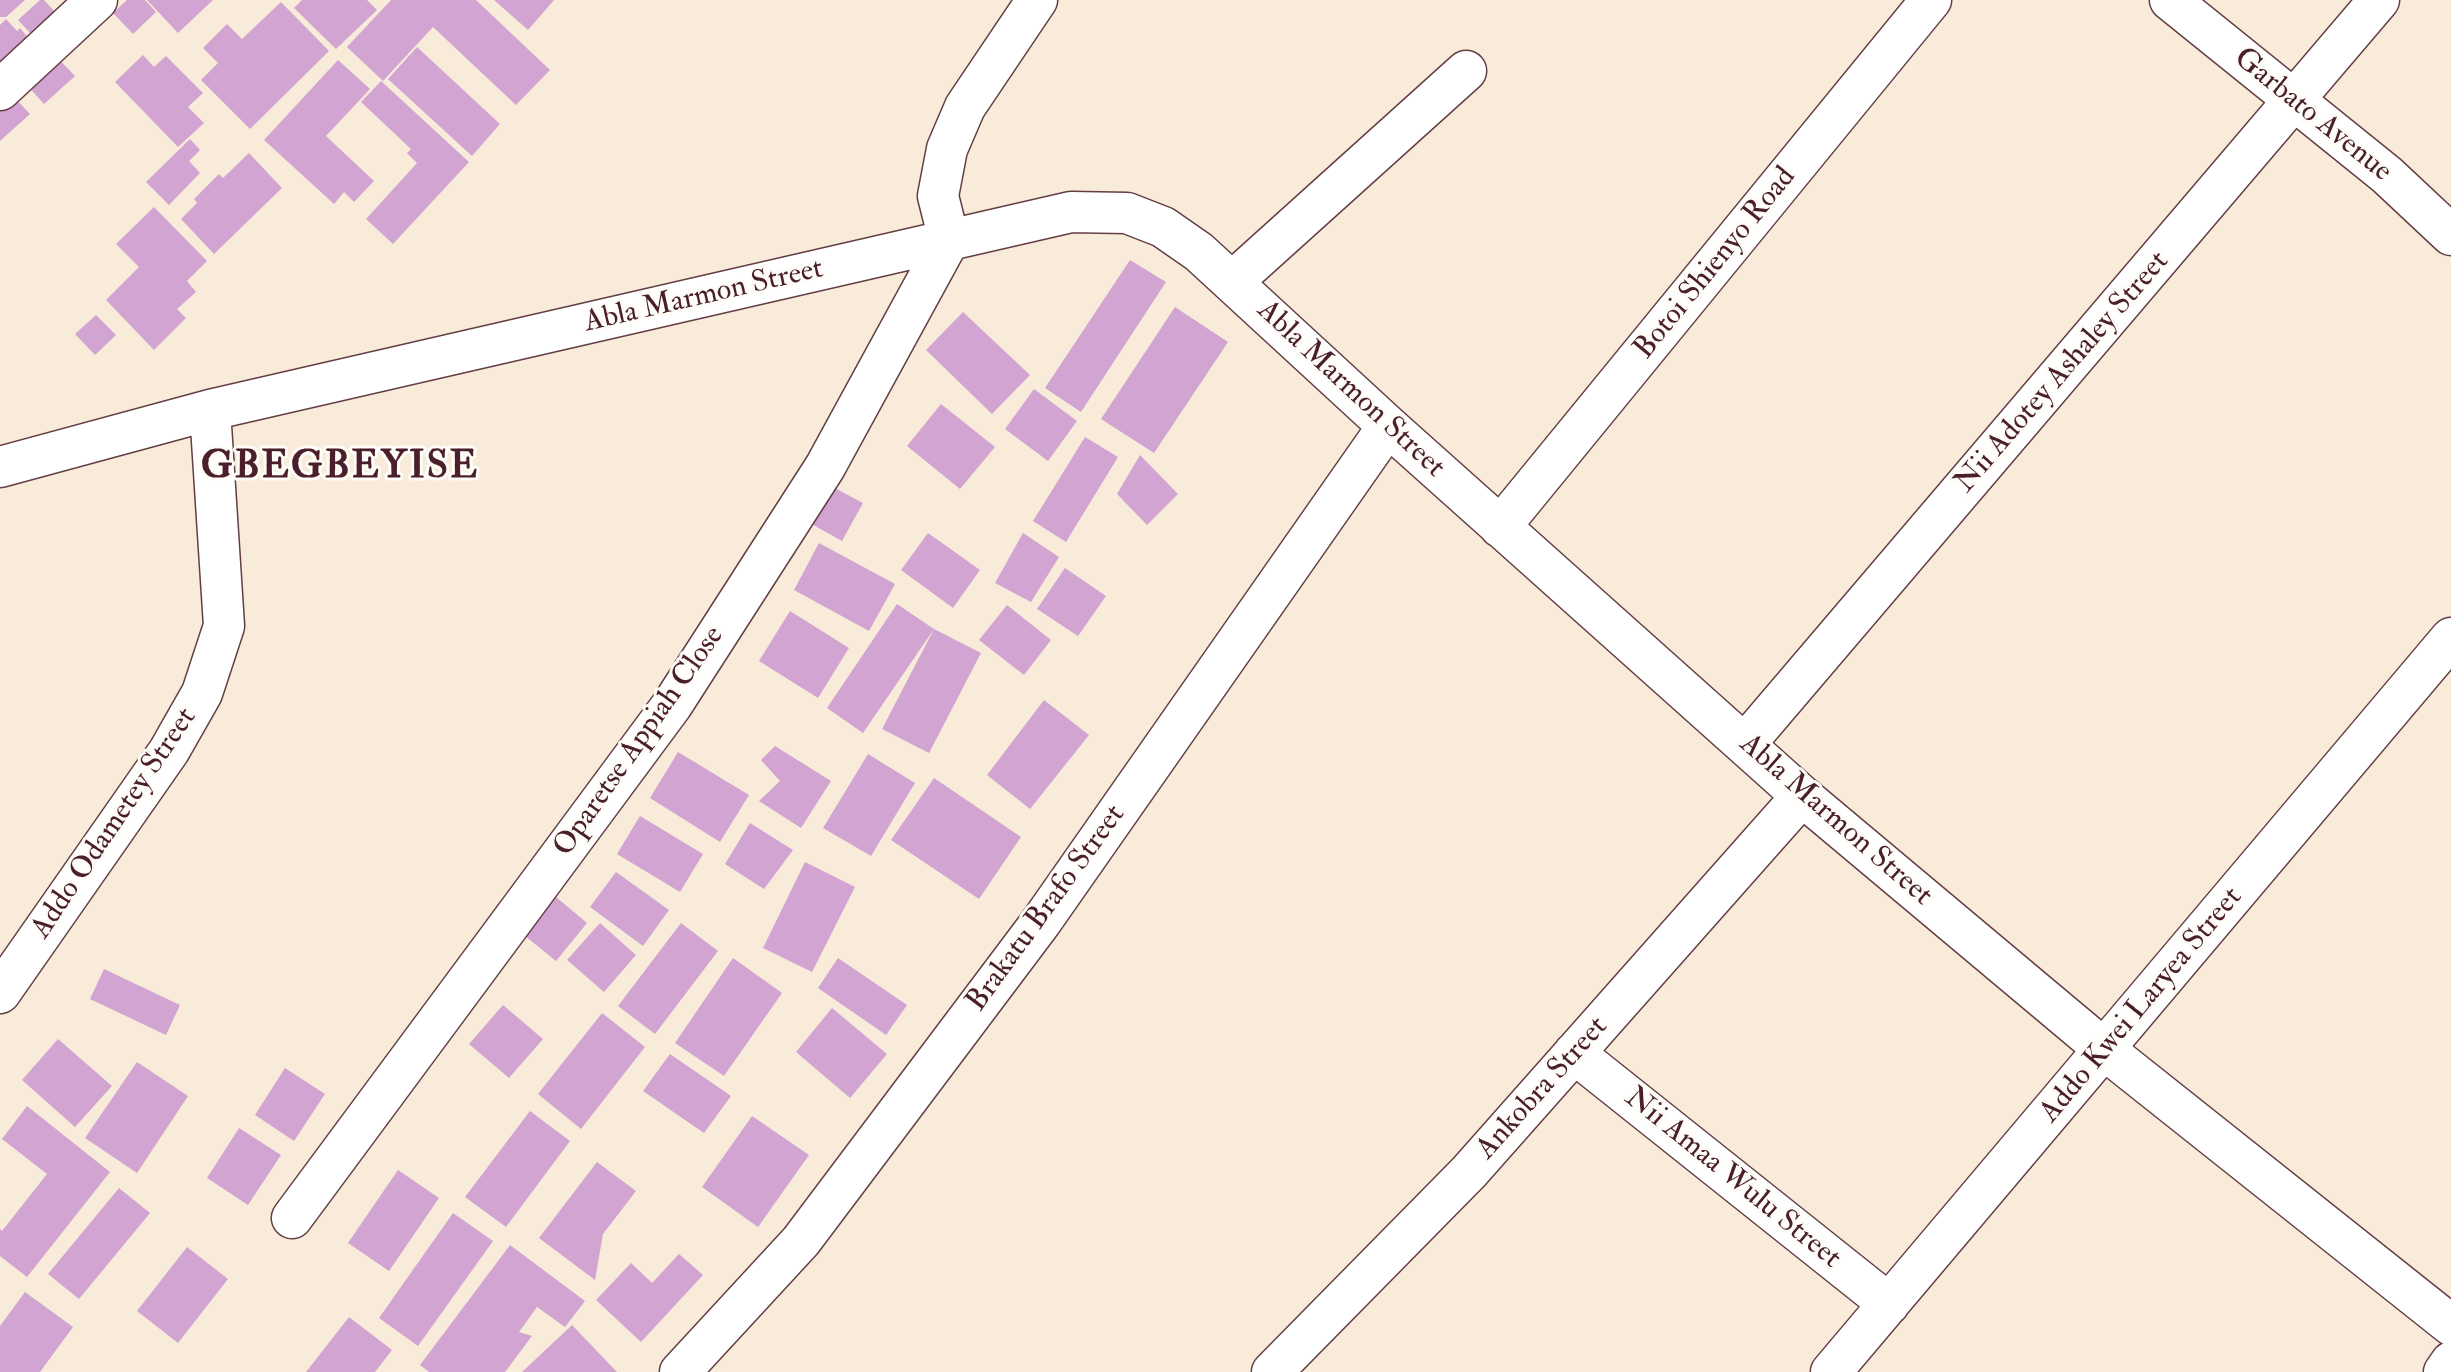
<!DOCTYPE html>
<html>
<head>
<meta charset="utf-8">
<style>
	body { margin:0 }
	canvas { display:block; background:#f8ebd9 }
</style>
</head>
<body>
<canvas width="2451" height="1372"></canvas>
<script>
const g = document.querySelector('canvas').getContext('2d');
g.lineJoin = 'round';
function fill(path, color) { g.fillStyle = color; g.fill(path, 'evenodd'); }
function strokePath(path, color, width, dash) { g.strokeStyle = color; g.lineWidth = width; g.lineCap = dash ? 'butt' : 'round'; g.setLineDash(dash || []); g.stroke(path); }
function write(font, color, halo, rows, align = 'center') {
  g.font = font + ' "IM FELL Double Pica",serif'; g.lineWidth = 6; g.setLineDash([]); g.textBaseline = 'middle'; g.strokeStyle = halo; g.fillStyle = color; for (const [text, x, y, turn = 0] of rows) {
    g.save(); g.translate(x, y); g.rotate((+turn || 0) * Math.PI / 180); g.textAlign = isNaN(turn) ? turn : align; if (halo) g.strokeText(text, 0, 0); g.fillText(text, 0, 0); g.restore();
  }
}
fill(new Path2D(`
	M0 0H25L6 17H0Z
	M40 0H44L57 14 33 36 18 20Z
	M127 0H145L156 12 133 34 113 13Z
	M147 0H213L178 33Z
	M302 0H367L377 10 336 49 294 8Z
	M391 0H476L550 70 516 105 433 27 383 81 347 47Z
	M494 0H554L528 30Z
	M281 2 329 51 250 129 201 80 218 63 203 48 227 24 242 39Z
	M6 19 17 31 20 28 31 41 0 68V25Z
	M417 47 500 124 472 156 388 79Z
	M55 55 75 76 44 104 25 83Z
	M143 55 154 67 166 56 203 93 188 107 204 123 178 147 115 82Z
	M338 60 370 89 326 136 374 181 354 202 344 192 334 204 264 140Z
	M381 81 469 162 393 244 366 219 417 163 407 153 411 149 361 102Z
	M11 94 30 114 0 141V104Z
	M190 139 200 150 189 161 200 173 169 205 146 182Z
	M249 153 282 188 214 254 181 219 197 203 194 199 219 174 223 178Z
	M154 207 207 261 187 281 196 292 177 309 186 318 154 350 106 300 139 267 116 244Z
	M1130 260 1166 282 1081 412 1045 388Z
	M1175 307 1228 342 1154 453 1101 419Z
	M963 312 1030 375 992 414 926 350Z
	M96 315 116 335 95 355 75 334Z
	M1034 389 1077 421 1048 461 1005 429Z
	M941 404 995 447 960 489 907 446Z
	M1085 437 1118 457 1066 542 1033 521Z
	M1140 455 1178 494 1147 525 1117 494Z
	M829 485 863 503 842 541 808 522Z
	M928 533 980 570 953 608 901 570Z
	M1023 533 1059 557 1031 602 995 583Z
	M819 543 895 584 869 631 794 590Z
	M1065 568 1106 596 1078 636 1037 609Z
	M897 604 934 629 863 733 827 708Z
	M1007 605 1051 640 1024 675 979 640Z
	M790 611 849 648 818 698 759 661Z
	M934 629 981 653 929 753 882 729Z
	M1044 700 1089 735 1030 809 987 775Z
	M775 746 831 781 801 828 759 801 780 781 761 760Z
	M678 752 749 795 720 842 650 798Z
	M868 754 915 783 871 856 823 828Z
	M934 778 1021 837 979 899 891 840Z
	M640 816 703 854 680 892 617 854Z
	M750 823 793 850 764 889 725 864Z
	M805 862 855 887 812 972 763 948Z
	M616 872 669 910 643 946 590 907Z
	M556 897 587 923 556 961 525 936Z
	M600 923 636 955 604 992 567 960Z
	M681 923 718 951 655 1034 618 1006Z
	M733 958 782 993 724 1076 675 1043Z
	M838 958 907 1005 886 1035 818 988Z
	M104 969 180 1005 166 1035 90 999Z
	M503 1005 543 1039 509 1078 469 1044Z
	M832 1008 887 1054 850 1098 796 1052Z
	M602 1013 645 1047 581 1129 538 1094Z
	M58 1039 112 1086 75 1127 22 1080Z
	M670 1054 731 1096 704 1133 643 1091Z
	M137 1062 188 1096 137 1173 85 1138Z
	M285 1068 325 1094 294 1141 255 1115Z
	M27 1106 110 1172 27 1277 0 1256V1229L2 1231 47 1174 2 1139Z
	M530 1111 570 1141 506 1227 465 1197Z
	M752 1116 809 1155 758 1227 702 1187Z
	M239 1128 281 1155 248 1205 207 1178Z
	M597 1162 636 1191 603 1234 595 1280 539 1238Z
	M398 1170 439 1198 389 1271 348 1243Z
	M119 1188 150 1213 79 1299 48 1274Z
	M453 1213 493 1241 418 1346 379 1318Z
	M510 1245 585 1301 565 1327 537 1307 519 1332 532 1336 505 1372H429L420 1365Z
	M187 1247 228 1279 178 1343 137 1311Z
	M679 1254 703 1275 641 1342 596 1300 631 1263 652 1283Z
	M25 1292 73 1327 40 1372H0V1326Z
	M349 1317 392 1350 375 1372H306Z
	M572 1325 617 1372H522Z`), '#d1a4d1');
const minor = new Path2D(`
	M2170 0 2387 175 2451 235
	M0 90 97 0
	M1232 282 1466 71
	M0 467 210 410 1071 212 1127 213 1163 227 1199 252 1388 426 1802 796 2105 1050 2451 1325
	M1500 527 1931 0
	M1745 744 2379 0
	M0 993 169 751 202 693 224 626 210 410
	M1574 1053 1889 1304
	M292 1218 672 705 825 467 949 240 938 196 947 149 965 107 1037 0
	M680 1372 801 1241 1041 922 1388 426
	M1272 1372 1469 1172 1802 796
	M1831 1372 2451 638
	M2444 1372 2451 1362`);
strokePath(minor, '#643e45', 43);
strokePath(minor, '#fff', 40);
write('30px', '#4a1f2b', '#fdfcf7', [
	["Garbato Avenue",2312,116,39],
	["Botoi Shienyo Road",1716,264,-51],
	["Abla Marmon Street",704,297,-13],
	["Nii Adotey Ashaley Street",2063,373,-49],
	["Abla Marmon Street",1350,390,43],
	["Oparetse Appiah Close",640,742,-55],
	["Abla Marmon Street",1835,821,41],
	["Addo Odametey Street",115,824,-56],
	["Brakatu Brafo Street",1047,909,-54],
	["Addo Kwei Laryea Street",2142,1006,-50],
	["Ankobra Street",1543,1089,-48],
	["Nii Amaa Wulu Street",1732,1179,39]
]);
g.letterSpacing = '2px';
write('bold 38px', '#4a1f2b', '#fdfcf7', [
	["GBEGBEYISE",340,469]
]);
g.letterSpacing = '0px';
</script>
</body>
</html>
